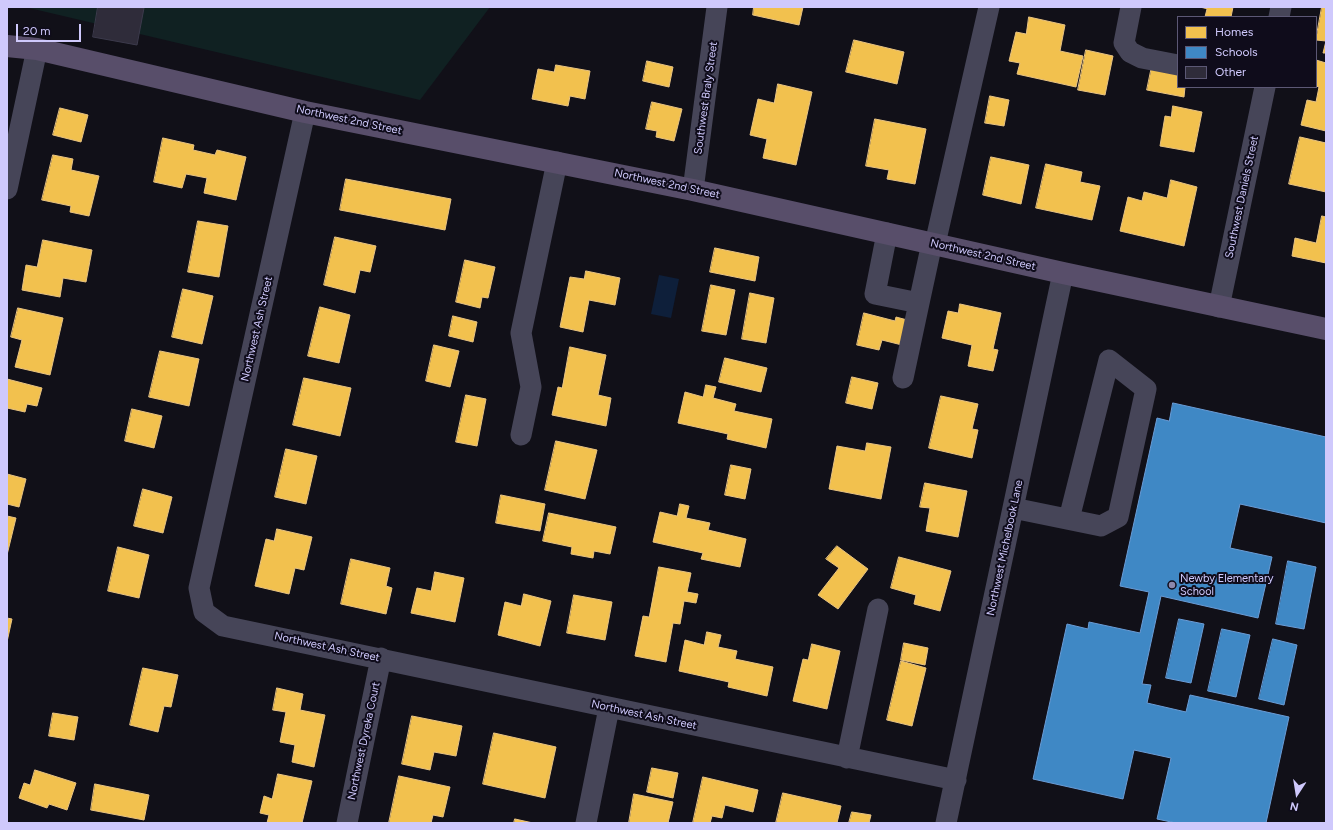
<!DOCTYPE html>
<html>
<head>
<meta charset="utf-8">
<style>
	body { margin:0 }
	#map { position:relative; width:1333px; height:830px; overflow:hidden; background:#111018; font-family:Figtree,sans-serif }
	canvas { display:block }
	.frame { position:absolute; inset:0; border:8px solid #cfc9fc; pointer-events:none }
	.legend { position:absolute; left:1177px; top:16px; width:140px; height:72px; box-sizing:border-box; background:#0f0c1b; border:1px solid #5c5875; margin:0; padding:5px 7px; list-style:none; font-size:12px; color:#cfc9fc }
	.legend li { display:flex; align-items:center; gap:8px; height:20px }
	.legend b { width:20px; border:1px solid #5c5875 }
	.north { position:absolute; left:1277px; top:774px; width:40px; height:40px; -webkit-text-stroke:3px #0f0c1b; paint-order:stroke; rotate:192deg; font-size:11px; font-weight:700; line-height:16px; text-align:center; color:#cfc9fc }
	.north::after { content:''; display:block; margin:auto; width:14px; height:18px; background:#cfc9fc; clip-path:polygon(50% 0,100% 100%,50% 72%,0 100%) }
	.scale { position:absolute; left:16px; top:24px; width:65px; height:18px; box-sizing:border-box; border:2px solid #cfc9fc; border-top:0; padding-left:5px; font-size:12px; line-height:14px; white-space:nowrap; color:#cfc9fc; -webkit-text-stroke:3px #0f0c1b; paint-order:stroke }
</style>
</head>
<body>
<div id="map">
<canvas width="1333" height="830"></canvas>
<div class="frame"></div>
<ul class="legend">
<li><b style="height:11px;background:#f2c14e"></b>Homes</li>
<li><b style="height:11px;background:#3f88c5"></b>Schools</li>
<li><b style="height:11px;background:#2f2c3a"></b>Other</li>
</ul>
<div class="north">N</div>
<div class="scale">20 m</div>
</div>
<script>
const g = document.querySelector('canvas').getContext('2d');
g.lineJoin = 'round';
function fill(path, color) { g.fillStyle = color; g.fill(path, 'evenodd'); }
function strokePath(path, color, width, dash) { g.strokeStyle = color; g.lineWidth = width; g.lineCap = dash ? 'butt' : 'round'; g.setLineDash(dash || []); g.stroke(path); }
function write(font, color, halo, rows, align = 'center') {
  g.font = font + ' Figtree,sans-serif'; g.lineWidth = 4; g.setLineDash([]); g.textBaseline = 'middle'; g.strokeStyle = halo; g.fillStyle = color; for (const [text, x, y, turn = 0] of rows) {
    g.save(); g.translate(x, y); g.rotate((+turn || 0) * Math.PI / 180); g.textAlign = isNaN(turn) ? turn : align; if (halo) g.strokeText(text, 0, 0); g.fillText(text, 0, 0); g.restore();
  }
}
fill(new Path2D(`
	M25 7H490L420 100Z`), '#102122');
fill(new Path2D(`
	M659 275 679 279 671 318 651 314Z`), '#0e1f3a');
const homes = new Path2D(`
	M754 7H803L799 25 753 15Z
	M1200 7H1233L1231 17H1205L1207 9Z
	M1322 7H1326V53H1323L1326 41 1316 40Z
	M1029 17 1065 25 1060 51 1083 56 1076 87 1017 74 1020 63 1009 61 1016 32 1026 34Z
	M854 40 904 52 897 84 846 72Z
	M1086 50 1113 56 1105 95 1078 90Z
	M1316 60 1326 63V131L1301 125 1307 100 1316 102 1319 87 1316 86Z
	M647 61 673 67 669 87 643 81Z
	M556 65 590 71 585 99 570 96 568 106 532 99 538 69 554 72Z
	M1152 66 1178 71V87H1185L1184 97 1147 90Z
	M778 84 812 92 796 165 763 158 767 139 750 135 758 99 774 103Z
	M990 96 1009 100 1004 126 985 123Z
	M652 102 682 109 674 141 656 137 657 131 646 129Z
	M1173 106 1202 112 1194 152 1160 146 1165 116 1171 117Z
	M60 108 88 115 81 142 53 135Z
	M875 119 926 129 915 184 887 179 889 170 866 166Z
	M1300 137 1326 143V192L1289 184Z
	M163 138 194 145 193 150 215 155 217 150 246 157 236 200 204 193 207 178 186 174 182 188 154 182Z
	M53 155 73 159 71 170 99 176 89 216 70 212 71 206 42 200Z
	M991 157 1029 165 1021 204 983 195Z
	M1046 164 1082 172 1080 182 1100 186 1092 220 1036 208Z
	M346 179 451 199 445 230 340 210Z
	M1171 180 1197 187 1184 246 1120 231 1128 197 1142 201 1144 192 1167 198Z
	M1322 216 1326 217V263L1292 256 1295 238 1316 243Z
	M198 221 228 226 219 277 188 272Z
	M335 237 376 246 370 272 360 270 355 293 324 285Z
	M43 240 92 250 86 282 63 278 60 297 22 290 26 265 37 267Z
	M715 248 759 257 755 281 710 272Z
	M465 260 495 267 488 298 482 297 480 308 456 302Z
	M586 271 620 278 615 305 589 300 583 332 560 327 570 277 584 279Z
	M711 285 735 290 726 335 702 331Z
	M183 289 213 296 202 344 172 337Z
	M750 293 774 298 766 343 742 339Z
	M960 304 1001 313 993 349 998 350 993 371 968 366 972 345 942 338 948 311 958 313Z
	M320 307 350 315 339 363 308 356Z
	M18 308 63 318 50 375 15 367 22 340 11 337Z
	M864 313 895 321 896 317 911 321 906 346 882 340 879 350 857 345Z
	M453 316 477 322 473 342 449 336Z
	M434 345 459 351 450 387 426 381Z
	M570 347 606 355 598 395 611 398 606 426 552 415 558 387 562 388Z
	M160 351 199 359 189 406 149 397Z
	M725 358 767 368 761 392 719 382Z
	M852 377 878 383 872 409 846 403Z
	M304 378 351 388 340 436 293 425Z
	M7 379 42 388 37 406 27 404 25 412 7 408Z
	M706 385 716 387 713 398 736 404 734 411 772 419 766 448 727 439 728 434 678 423 685 392 703 397Z
	M466 395 486 399 477 446 456 442Z
	M941 396 978 404 972 429 978 430 972 458 929 448Z
	M132 409 162 416 154 448 125 441Z
	M556 441 597 450 585 499 545 490Z
	M867 443 891 447 881 499 829 489 837 446 865 451Z
	M286 449 317 456 306 504 275 497Z
	M731 465 751 469 745 499 725 495Z
	M7 474 26 479 19 507 7 504Z
	M925 483 967 491 958 537 926 531 930 508 920 507Z
	M143 489 172 497 163 533 134 526Z
	M501 495 545 504 540 531 496 523Z
	M680 504 689 506 686 518 710 523 708 530 746 539 740 567 701 559 703 553 653 542 660 512 677 516Z
	M549 513 616 527 610 554 594 551 593 558 571 554 572 547 543 541Z
	M7 516 16 518 7 555Z
	M277 529 312 537 304 570 295 568 289 594 255 586 266 539 274 541Z
	M837 546 868 569 838 609 818 595 839 568 826 559Z
	M118 547 149 555 139 598 108 591Z
	M899 557 951 571 940 611 914 604 916 595 891 588Z
	M351 559 390 568 386 586 392 588 386 614 341 604Z
	M659 567 691 573 687 592 698 594 696 603 684 601 680 624 673 623 666 662 635 656 643 616 649 617Z
	M435 572 464 578 455 622 411 613 417 588 431 591Z
	M524 594 551 601 540 646 498 635 505 602 521 606Z
	M574 595 612 602 605 640 567 633Z
	M7 618 12 619 7 642Z
	M707 632 721 635 718 647 737 651 735 659 773 667 767 696 728 687 729 682 679 671 685 640 704 645Z
	M904 643 928 648 925 665 901 660Z
	M812 644 840 651 827 709 793 701 803 659 808 660Z
	M901 661 926 668 912 726 887 720Z
	M143 668 178 675 171 707 164 706 158 732 130 725Z
	M277 688 303 694 300 710 325 715 314 767 292 762 295 745 280 742 286 712 273 710Z
	M53 713 78 717 74 740 49 736Z
	M412 716 462 726 456 756 434 752 430 770 402 764Z
	M494 733 556 747 545 798 483 784Z
	M652 768 678 773 673 798 647 792Z
	M35 770 76 783 67 810 49 804 47 808 19 798 24 783 30 785Z
	M278 774 312 781 302 823H267L269 815 260 813 264 796 272 799Z
	M399 776 450 787 443 817 433 815 431 823H389Z
	M703 777 758 790 753 812 725 805 722 818 712 816 710 823H693Z
	M95 784 149 795 144 820 91 810Z
	M783 793 841 806 837 823H776Z
	M634 794 673 802 668 823H629Z
	M852 812 871 815 869 823H849Z
	M515 819 533 823H514Z`);
fill(homes, '#f2c14e');
strokePath(homes, '#e8c382', 1);
const schools = new Path2D(`
	M1173 403 1326 437V523L1240 504 1230 548 1272 557 1258 618 1161 596 1142 684 1151 685 1147 703 1186 712 1190 695 1289 717 1266 823H1176L1157 819 1171 758 1134 750 1123 799 1033 779 1067 624 1088 629 1089 622 1140 633 1149 592 1120 586 1157 418 1169 421Z
	M1288 561 1316 567 1304 629 1276 624Z
	M1179 619 1204 624 1191 683 1166 678Z
	M1222 629 1250 635 1236 697 1208 691Z
	M1273 639 1297 645 1284 705 1259 699Z`);
fill(schools, '#3f88c5');
strokePath(schools, '#6a9cd6', 1);
const building = new Path2D(`
	M98 7 144 8 137 45 93 37Z`);
fill(building, '#2f2c3a');
strokePath(building, '#3c3a4c', 1);
strokePath(new Path2D(`
	M1131 7 1124 43 1130 52 1142 58 1178 65
	M1279 17 1281 7
	M305 112 199 588 204 612 223 626 956 780
	M7 189 37 49
	M693 190 717 7
	M887 233 875 294 919 303 932 243
	M935 244 989 7
	M1219 307 1265 87
	M903 378 919 303
	M521 435 531 387 521 333 557 162
	M1013 508 1101 526 1118 517 1146 389 1109 360 1069 519
	M847 758 878 609
	M347 823 381 658
	M586 823 609 708
	M946 823 1063 273`), '#464558', 21);
strokePath(new Path2D(`
	M7 46 37 49 305 112 693 190 1063 273 1326 329`), '#584e6a', 22);
for (const [x, y, r, color] of [
	[1172,585,4,"#8c88ac"]
]) { const dot = new Path2D(); dot.arc(x, y, r, 0, 2 * Math.PI); g.fillStyle = color; g.fill(dot); strokePath(dot, '#0f0c1b', 1.5); }
write('11px', '#cfc9fc', '#0f0c1b', [
	["Southwest Braly Street",706,98,-82],
	["Northwest 2nd Street",349,120,12],
	["Northwest 2nd Street",667,184,12],
	["Southwest Daniels Street",1242,197,-78],
	["Northwest 2nd Street",983,255,13],
	["Northwest Ash Street",257,329,-77],
	["Northwest Michelbook Lane",1005,548,-78],
	["Northwest Ash Street",327,647,12],
	["Northwest Ash Street",644,715,12],
	["Northwest Dyreka Court",364,741,-78]
]);
write('11px', '#cfc9fc', '#0f0c1b', [
	["Newby Elementary",1180,579],
	["School",1180,592]
], 'left');
</script>
</body>
</html>
